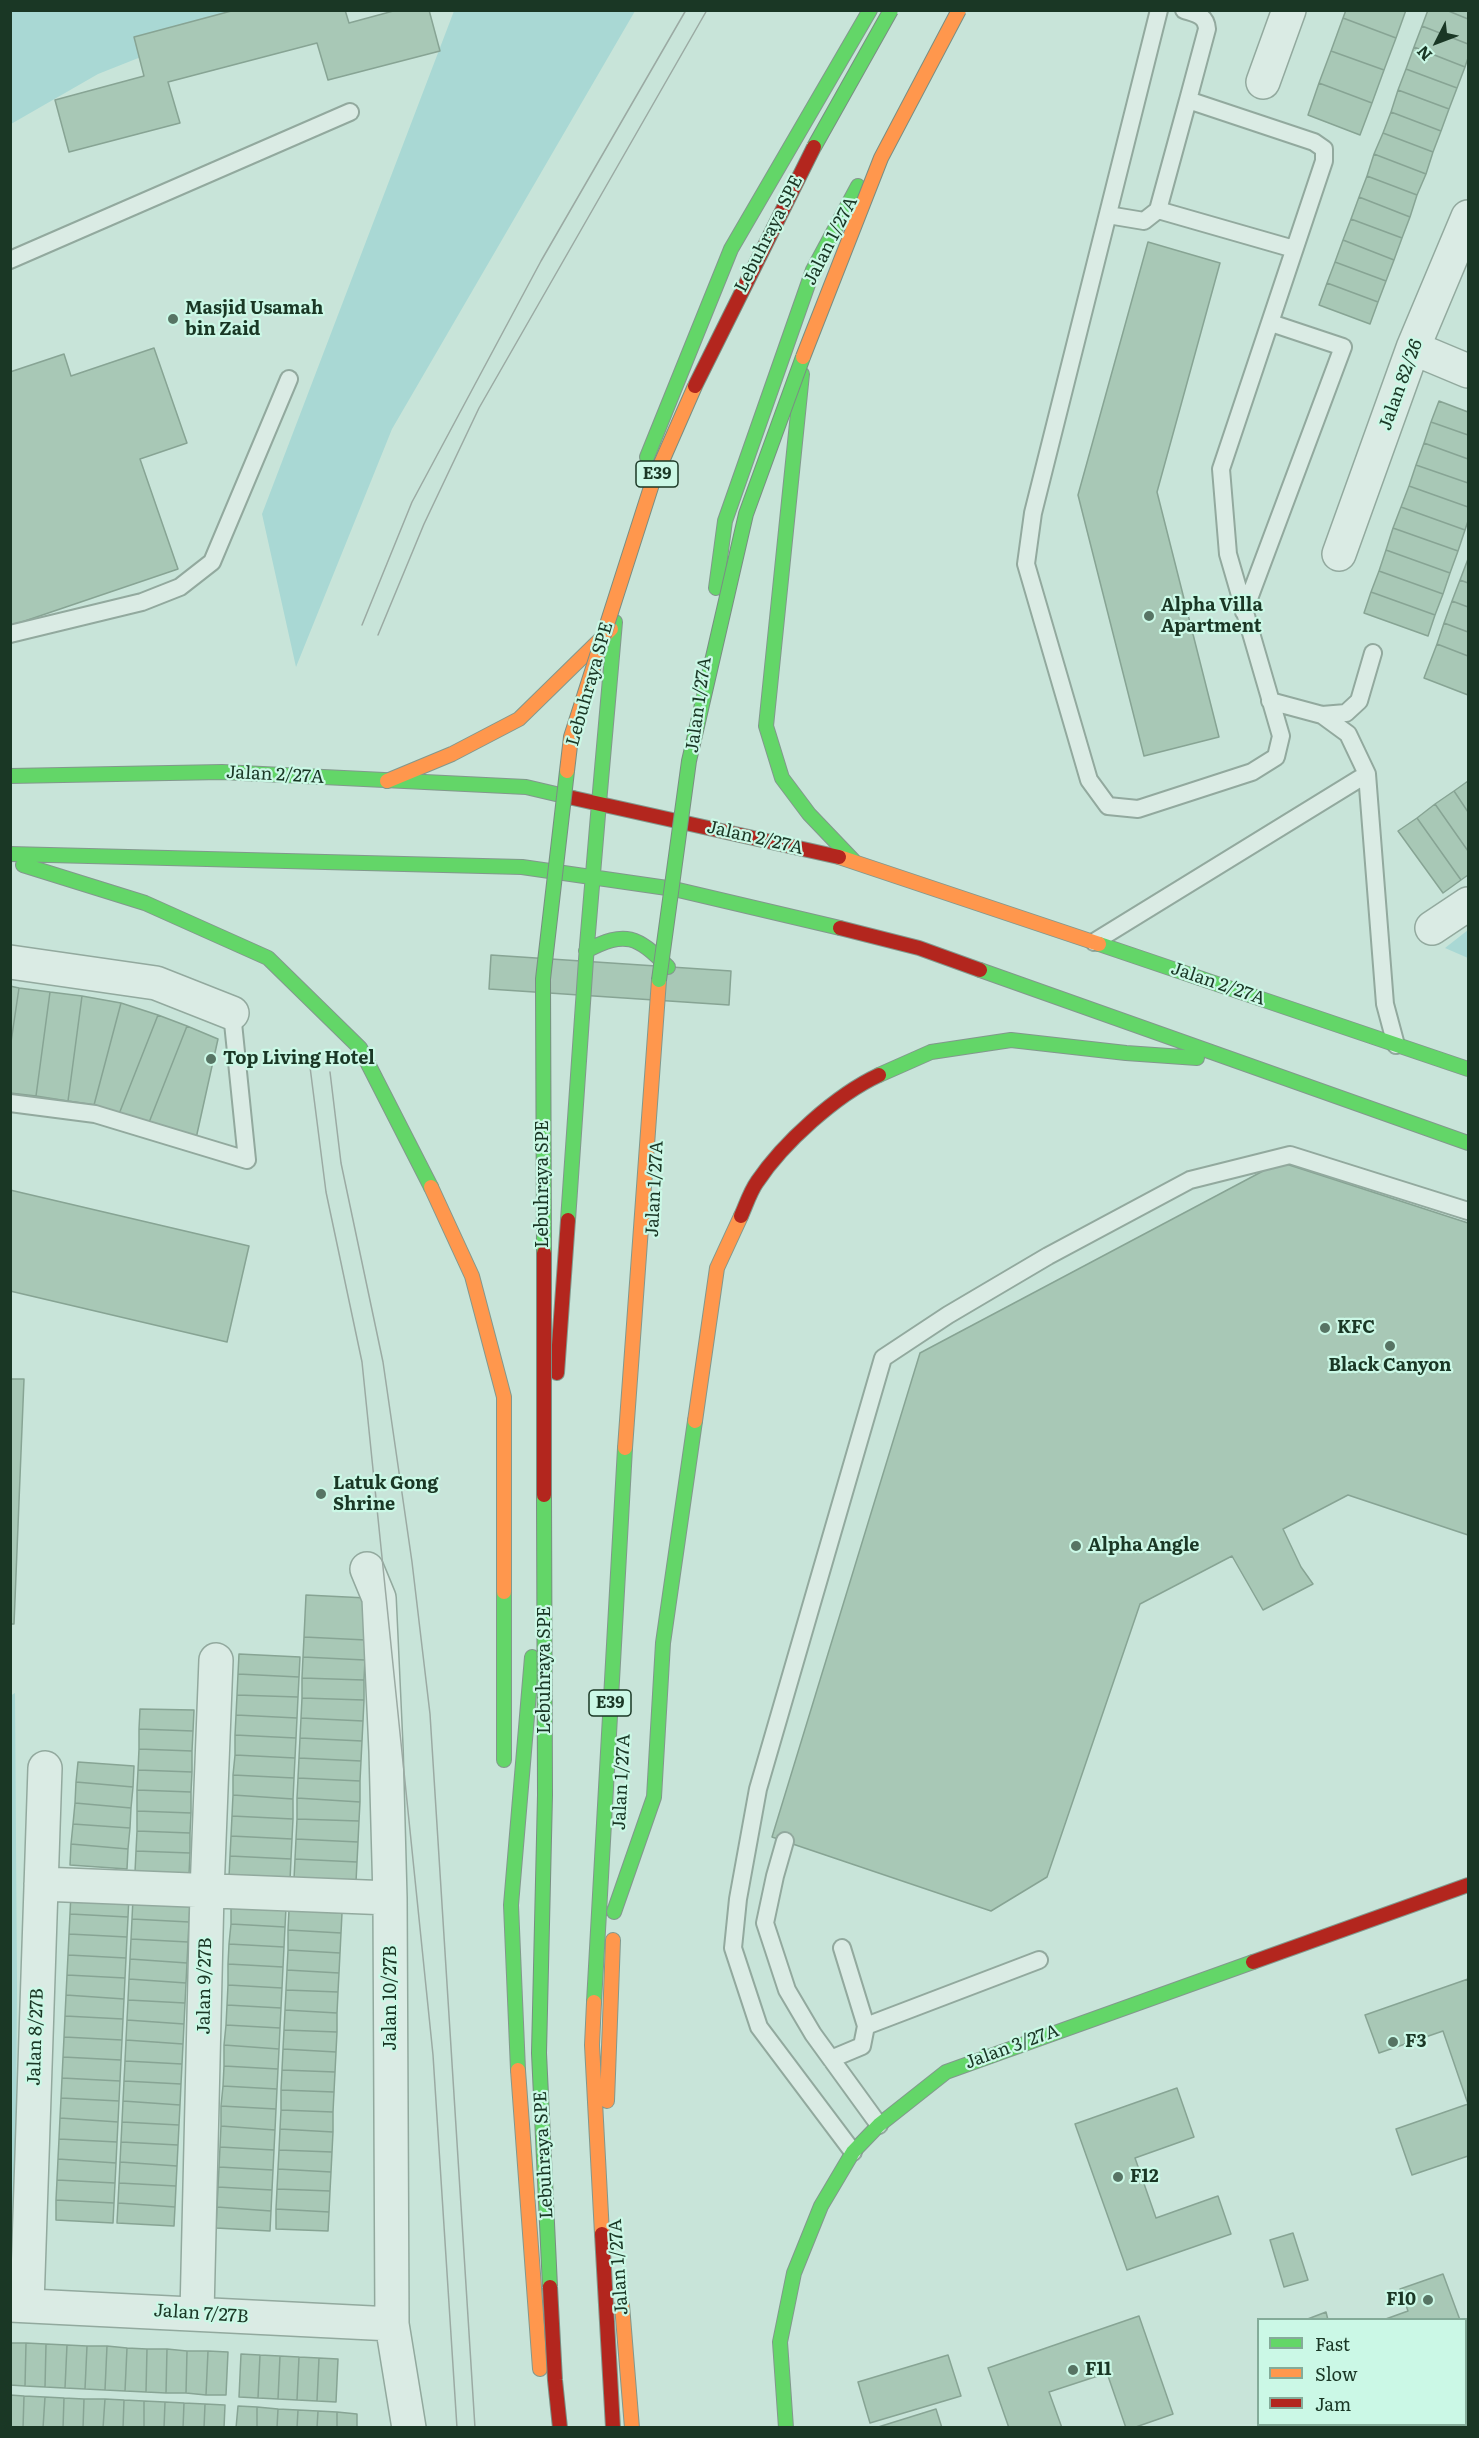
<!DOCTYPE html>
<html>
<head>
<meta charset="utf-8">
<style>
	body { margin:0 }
	#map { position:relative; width:1479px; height:2438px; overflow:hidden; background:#c8e4d9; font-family:Literata,serif }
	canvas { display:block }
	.frame { position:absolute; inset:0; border:12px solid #1a3725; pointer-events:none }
	.legend { position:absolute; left:1257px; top:2318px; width:210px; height:108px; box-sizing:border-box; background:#cbf8e6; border:2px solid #84ab99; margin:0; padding:8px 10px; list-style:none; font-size:18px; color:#1a3725 }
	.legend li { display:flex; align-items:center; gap:12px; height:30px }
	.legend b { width:30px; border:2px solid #84ab99 }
	.north { position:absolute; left:1407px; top:12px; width:60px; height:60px; -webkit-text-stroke:4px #cbf8e6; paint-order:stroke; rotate:228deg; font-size:16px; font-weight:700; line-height:24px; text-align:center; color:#1a3725 }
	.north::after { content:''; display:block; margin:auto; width:21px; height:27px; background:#1a3725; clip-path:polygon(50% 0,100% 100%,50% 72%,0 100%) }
</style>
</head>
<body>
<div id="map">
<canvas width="1479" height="2438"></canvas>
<div class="frame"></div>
<ul class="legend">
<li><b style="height:8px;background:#63d668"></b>Fast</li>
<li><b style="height:8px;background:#ff974d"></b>Slow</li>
<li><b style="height:8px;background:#b3261e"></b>Jam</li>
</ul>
<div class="north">N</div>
</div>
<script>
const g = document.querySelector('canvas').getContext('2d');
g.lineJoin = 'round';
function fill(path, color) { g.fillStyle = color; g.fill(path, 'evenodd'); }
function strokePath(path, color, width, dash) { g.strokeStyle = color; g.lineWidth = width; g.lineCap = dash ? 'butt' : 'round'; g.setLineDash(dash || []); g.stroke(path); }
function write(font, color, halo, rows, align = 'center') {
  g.font = font + ' Literata,serif'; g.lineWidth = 4.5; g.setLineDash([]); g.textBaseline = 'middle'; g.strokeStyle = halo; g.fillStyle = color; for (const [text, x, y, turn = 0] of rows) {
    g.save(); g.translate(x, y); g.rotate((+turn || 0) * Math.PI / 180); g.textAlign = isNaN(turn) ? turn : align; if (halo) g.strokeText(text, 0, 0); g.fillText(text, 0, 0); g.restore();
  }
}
fill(new Path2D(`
	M11 11H257L98 74 11 124Z
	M454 11H635L392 429 296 667 262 514Z
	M1468 930V958L1445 948Z
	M15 1693 17 1988 15 2282H10V1696Z`), '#a9d8d4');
const building = new Path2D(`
	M235 10H345L349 23 397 10H429L440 51 328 80 317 43 168 82 180 123 69 152 55 100 144 76 134 37Z
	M1346 10H1406L1396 38 1343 18Z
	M1428 10H1446L1468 19V44L1422 26Z
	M1446 10H1468V19Z
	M1343 18 1396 38 1384 70 1331 51Z
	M1422 26 1468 44V58L1465 67 1414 47Z
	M1414 47 1465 67 1457 88 1406 69Z
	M1331 51 1384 70 1372 103 1319 83Z
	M1406 69 1457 88 1449 109 1398 90Z
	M1319 83 1372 103 1360 135 1308 115Z
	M1398 90 1449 109 1441 131 1391 112Z
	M1391 112 1441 131 1433 152 1383 133Z
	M1383 133 1433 152 1426 174 1374 154Z
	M1374 154 1426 174 1417 195 1367 176Z
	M1367 176 1417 195 1410 217 1359 197Z
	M1359 197 1410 217 1402 238 1351 219Z
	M1351 219 1402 238 1394 260 1343 240Z
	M1343 240 1394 260 1386 281 1335 262Z
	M1148 242 1220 263 1157 492 1219 737 1144 756 1078 495Z
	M1335 262 1386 281 1378 302 1327 283Z
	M1327 283 1378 302 1370 324 1319 305Z
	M154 348 187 443 140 459 178 569 10 626V372L64 354 71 376Z
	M1439 401 1468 412V435L1431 422Z
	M1431 422 1468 435V459L1424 443Z
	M1424 443 1468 459V483L1416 465Z
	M1416 465 1468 483V507L1409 486Z
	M1409 486 1468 507V521L1465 530 1401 507Z
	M1401 507 1465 530 1458 551 1393 528Z
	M1393 528 1458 551 1450 573 1386 550Z
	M1386 550 1450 573 1443 594 1379 571Z
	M1468 559V583L1460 580Z
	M1379 571 1443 594 1435 615 1371 592Z
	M1460 580 1468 583V607L1452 601Z
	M1371 592 1435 615 1428 636 1364 613Z
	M1452 601 1468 607V632L1444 623Z
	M1444 623 1468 632V656L1437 644Z
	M1437 644 1468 656V695L1424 678Z
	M1468 781V812L1454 791Z
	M1454 791 1468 812V851L1435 804Z
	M1435 804 1468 851V875L1461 880 1417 818Z
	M1417 818 1461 880 1443 893 1398 831Z
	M491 955 731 971 729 1005 489 989Z
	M10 986 19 988 10 1049Z
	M19 988 50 992 36 1096 10 1093V1049Z
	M50 992 82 996 68 1101 36 1096Z
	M82 996 121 1003 94 1105 68 1101Z
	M121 1003 158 1015 119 1114 94 1105Z
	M158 1015 187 1026 148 1125 119 1114Z
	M187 1026 218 1039 195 1143 148 1125Z
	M1280 1162 1468 1223V1535L1348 1495 1283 1529 1301 1567 1313 1584 1263 1610 1232 1556 1140 1604 1047 1877 991 1911 772 1837 920 1353Z
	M10 1190 249 1246 227 1342 10 1291Z
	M10 1379H24L14 1624H10Z
	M306 1595 367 1598 366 1640 304 1637Z
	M304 1637 366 1640 365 1660 303 1657Z
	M239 1654 300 1657 299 1677 238 1674Z
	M303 1657 365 1660 364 1680 302 1678Z
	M238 1674 299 1677 298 1697 237 1695Z
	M302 1678 364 1680V1700L302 1698Z
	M237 1695 298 1697 297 1718 236 1715Z
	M302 1698 364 1700 363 1721 301 1718Z
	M140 1709 194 1710 193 1731 139 1729Z
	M236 1715 297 1718 296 1738 235 1735Z
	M301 1718 363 1721 362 1741 300 1738Z
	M139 1729 193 1731 192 1751 139 1749Z
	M235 1735 296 1738 295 1758 235 1755Z
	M300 1738 362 1741 361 1761 299 1758Z
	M139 1749 192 1751V1772L138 1770Z
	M235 1755 295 1758 294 1778 233 1775Z
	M299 1758 361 1761 360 1781 298 1778Z
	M78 1762 134 1766 133 1787 76 1782Z
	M138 1770 192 1772 191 1792 137 1790Z
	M233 1775 294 1778 293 1799 233 1795Z
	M298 1778 360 1781V1802L297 1798Z
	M76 1782 133 1787 131 1808 75 1803Z
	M137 1790 191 1792V1813L137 1811Z
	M233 1795 293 1799V1819L232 1816Z
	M297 1798 360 1802 359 1821 297 1819Z
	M75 1803 131 1808 130 1828 73 1824Z
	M137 1811 191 1813 190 1833 137 1831Z
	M232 1816 293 1819 292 1839 231 1836Z
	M297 1819 359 1821 358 1842 296 1839Z
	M73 1824 130 1828 128 1849 71 1844Z
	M137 1831 190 1833V1853L136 1851Z
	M231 1836 292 1839 291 1859 230 1856Z
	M296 1839 358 1842 357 1862 295 1859Z
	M71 1844 128 1849 127 1869 70 1865Z
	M136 1851 190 1853 189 1874 135 1872Z
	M230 1856 291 1859 290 1880 229 1877Z
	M295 1859 357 1862 356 1882 294 1879Z
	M71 1893 129 1896 128 1917 70 1914Z
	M133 1898 190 1902 189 1922 132 1919Z
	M231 1904 286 1907 285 1927 231 1924Z
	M289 1910 342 1913 341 1933 288 1930Z
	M70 1914 128 1917 127 1937 69 1934Z
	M132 1919 189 1922 188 1942 131 1939Z
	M231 1924 285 1927 284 1947 229 1944Z
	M288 1930 341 1933 340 1953 288 1950Z
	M69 1934 127 1937 126 1958 68 1955Z
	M131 1939 188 1942 187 1963 130 1959Z
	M229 1944 284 1947 283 1967 228 1964Z
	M288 1950 340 1953 339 1973 287 1970Z
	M68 1955 126 1958 125 1978 67 1975Z
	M130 1959 187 1963 186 1983 129 1979Z
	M228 1964 283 1967 282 1988 228 1985Z
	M287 1970 339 1973 338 1992 286 1990Z
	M67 1975 125 1978 124 1999 66 1995Z
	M129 1979 186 1983 185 2003 128 2000Z
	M1468 1979V2104L1443 2031 1379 2053 1365 2015Z
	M228 1985 282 1988 281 2008 227 2005Z
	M286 1990 338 1992 337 2013 285 2010Z
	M66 1995 124 1999 123 2019 65 2016Z
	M128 2000 185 2003 184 2024 127 2020Z
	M227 2005 281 2008 280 2028 226 2025Z
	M285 2010 337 2013V2032L284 2030Z
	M65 2016 123 2019 122 2040 64 2037Z
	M127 2020 184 2024 183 2044 126 2040Z
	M226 2025 280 2028 279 2049 224 2045Z
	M284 2030 337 2032 336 2052 283 2049Z
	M64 2037 122 2040 121 2060 63 2057Z
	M126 2040 183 2044 182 2064 125 2061Z
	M224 2045 279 2049 278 2069 224 2066Z
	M283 2049 336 2052 335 2072 282 2070Z
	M63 2057 121 2060 120 2081 62 2078Z
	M125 2061 182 2064 181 2084 124 2081Z
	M224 2066 278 2069 277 2089 223 2086Z
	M282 2070 335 2072 334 2092 281 2090Z
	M62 2078 120 2081 119 2101 61 2098Z
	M124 2081 181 2084 180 2105 123 2101Z
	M223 2086 277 2089 276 2109 221 2106Z
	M1177 2088 1194 2137 1135 2158 1156 2218 1218 2196 1231 2234 1127 2270 1075 2124Z
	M281 2090 334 2092 333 2112 281 2110Z
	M61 2098 119 2101 118 2122 60 2118Z
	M123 2101 180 2105 179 2125 122 2122Z
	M1468 2104V2156L1412 2175 1396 2129Z
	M221 2106 276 2109 275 2130 221 2126Z
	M281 2110 333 2112V2132L280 2129Z
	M60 2118 118 2122 117 2142 59 2139Z
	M122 2122 179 2125 178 2145 121 2142Z
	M221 2126 275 2130 274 2150 220 2147Z
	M280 2129 333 2132 332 2152 279 2150Z
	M59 2139 117 2142 116 2163 58 2159Z
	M121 2142 178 2145 177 2166 120 2162Z
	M220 2147 274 2150 273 2170 219 2167Z
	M279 2150 332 2152 331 2172 278 2169Z
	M58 2159 116 2163 115 2183 57 2180Z
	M120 2162 177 2166 176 2186 119 2183Z
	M219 2167 273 2170 272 2190 218 2187Z
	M278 2169 331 2172 330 2191 277 2189Z
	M57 2180 115 2183 114 2203 56 2200Z
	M119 2183 176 2186 175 2207 118 2203Z
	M218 2187 272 2190 271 2211 217 2207Z
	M277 2189 330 2191 329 2212 276 2209Z
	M56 2200 114 2203 113 2223 56 2220Z
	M118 2203 175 2207 174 2226 117 2223Z
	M217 2207 271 2211 270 2231 216 2228Z
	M276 2209 329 2212 328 2231 276 2229Z
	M1293 2233 1308 2280 1284 2287 1270 2240Z
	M1443 2274 1460 2320H1383L1408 2311 1400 2289Z
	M1326 2312 1328 2320H1305Z
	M1139 2316 1173 2414 1133 2428H1126L1107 2373 1049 2392 1062 2428H1009L988 2368Z
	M10 2343H26L25 2386 10 2385Z
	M26 2343 46 2344 45 2387 25 2386Z
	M46 2344 67 2345 65 2388 45 2387Z
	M67 2345 87 2346 85 2389 65 2388Z
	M87 2346H107L105 2390 85 2389Z
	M107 2346 127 2348 125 2391 105 2390Z
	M127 2348 147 2349 146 2392 125 2391Z
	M147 2349H167L166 2393 146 2392Z
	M167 2349 187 2351 186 2393H166Z
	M187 2351H208L206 2395 186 2393Z
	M208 2351 228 2352 226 2395H206Z
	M241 2354 260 2355 258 2398 239 2397Z
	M260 2355 280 2356 278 2399 258 2398Z
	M948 2355 961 2396 870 2423 858 2382Z
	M280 2356 299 2357 297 2400 278 2399Z
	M299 2357 319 2358 317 2401 297 2400Z
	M319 2358 338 2359 336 2402 317 2401Z
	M10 2395 24 2396 23 2428H10Z
	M24 2396 45 2397 43 2428H23Z
	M45 2397 64 2398 63 2428H43Z
	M64 2398 84 2399 83 2428H63Z
	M84 2399H105L103 2428H83Z
	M105 2399 124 2400 123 2428H103Z
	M124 2400 144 2401V2428H123Z
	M144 2401 165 2402 164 2428H144Z
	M165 2402 184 2403 183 2428H164Z
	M184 2403 205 2404 204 2428H183Z
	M205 2404 225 2405 224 2428H204Z
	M238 2406 257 2407V2428H236Z
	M257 2407 278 2409 277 2428H257Z
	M278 2409 298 2410 297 2428H277Z
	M936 2409 942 2428H875Z
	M298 2410 318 2411 317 2428H297Z
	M318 2411 337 2412V2428H317Z
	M337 2412 357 2414V2428H337Z`);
fill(building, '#a8c8b6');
strokePath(building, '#87a494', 1.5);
const lane = new Path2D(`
	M1159 10 1033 513 1026 564 1089 780 1108 806 1138 809 1252 772 1276 757 1281 736 1228 554 1221 469 1324 161V149L1314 142 1188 100 1207 29C1206 15 1196 14 1184 10
	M1158 210 1188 100
	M1108 215 1144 221 1158 210 1294 249
	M10 260 350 112
	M1244 612 1343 347 1271 323
	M10 634 142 602 180 587 212 562 289 379
	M1270 701 1322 715 1348 734 1367 774 1385 1004 1396 1045
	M1322 715 1346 713 1359 701 1373 653
	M1094 942 1367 774
	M10 1103 95 1114 247 1160 232 1013
	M785 1841 775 1876 765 1923 787 1990 813 2034 879 2125
	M866 2026 1039 1960
	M831 2059 862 2046 866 2026 842 1948
	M853 2152 759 2027 733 1948 738 1899 758 1789 883 1358 948 1315 1048 1256 1190 1180 1290 1155 1468 1211`);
const street = new Path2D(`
	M1263 82 1289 10
	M1413 348 1468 371
	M1339 554 1413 348 1468 217
	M1432 928 1468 904
	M10 962 156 983 232 1013
	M367 1569 379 1598 386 1751 390 1898 392 2324 409 2428
	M41 1884 390 1898
	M10 2305 392 2324
	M27 2305 45 1768
	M197 2313 207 1892 216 1660`);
const fast = new Path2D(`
	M802 374 766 726 782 778 809 814 853 860
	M647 457 731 249 870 10
	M716 588 725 521 813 270 858 186
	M10 776 222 772 526 787 573 798
	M599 803 615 622
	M10 854 522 867 674 889 840 928
	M23 865 145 903 268 958 360 1048 431 1187
	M1099 944 1468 1069
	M586 951C626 930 637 936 668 967
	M980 970 1468 1143
	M879 1075 931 1052 1011 1040 1126 1053 1197 1058
	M568 1220 587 945 599 803
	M504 1592V1760
	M614 1912 654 1797 663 1643 695 1421
	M594 2002 625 1448
	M518 2070 511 1905 532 1657
	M786 2428 780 2342 794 2273 821 2206 853 2152 879 2125 946 2072 1253 1962`);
const slow = new Path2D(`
	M387 781 452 754 519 719 611 629
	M839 857 1099 944
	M431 1187 472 1276 504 1397V1592
	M695 1421 717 1268 741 1216
	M625 1448 659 980
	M594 2002 592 2045 602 2234
	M518 2070 540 2369
	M607 2101 613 1940
	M622 2305 632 2428`);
const jam = new Path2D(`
	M573 798 839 857
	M840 928 919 948 980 970
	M741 1216C746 1205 750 1192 757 1182 783 1143 836 1095 879 1075
	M557 1373 568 1220
	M1253 1962 1468 1885
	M602 2234 613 2428`);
strokePath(lane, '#92a99e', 20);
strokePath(street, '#92a99e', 36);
strokePath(fast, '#82988d', 16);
strokePath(slow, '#82988d', 16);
strokePath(jam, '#82988d', 16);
strokePath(lane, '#daebe4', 16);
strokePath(street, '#daebe4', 33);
strokePath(fast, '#63d668', 14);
strokePath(slow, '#ff974d', 14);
strokePath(jam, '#b3261e', 14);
strokePath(new Path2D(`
	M362 625 412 502 541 261 686 10
	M378 635 424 524 479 408 707 10
	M309 1059 326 1192 362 1362 433 2055 457 2428
	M330 1072 341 1163 383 1362 412 1562 430 1714 475 2428`), '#9baaa3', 1.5);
const fastBridge = new Path2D(`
	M814 147 891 10
	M659 980 689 761 746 514 803 357
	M544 1253 543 979 567 771
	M544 1495 545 1795 539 2053 550 2287`);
const slowBridge = new Path2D(`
	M803 357 881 158 959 10
	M567 771 571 737 652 484 695 386`);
const jamBridge = new Path2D(`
	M695 386 814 147
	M544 1253V1495
	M550 2287 555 2380 560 2428`);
strokePath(fastBridge, '#798e83', 16, []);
strokePath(slowBridge, '#798e83', 16, []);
strokePath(jamBridge, '#798e83', 16, []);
strokePath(fastBridge, '#63d668', 14);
strokePath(slowBridge, '#ff974d', 14);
strokePath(jamBridge, '#b3261e', 14);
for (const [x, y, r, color] of [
	[173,319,6,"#577464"],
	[1149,616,6,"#577464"],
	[211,1059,6,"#577464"],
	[1325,1328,6,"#577464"],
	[1390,1346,6,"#577464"],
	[321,1494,6,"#577464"],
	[1076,1546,6,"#577464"],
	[1393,2042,6,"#577464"],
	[1118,2177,6,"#577464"],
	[1428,2300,6,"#577464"],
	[1073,2370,6,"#577464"]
]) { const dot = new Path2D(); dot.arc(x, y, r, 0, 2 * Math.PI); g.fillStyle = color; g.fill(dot); strokePath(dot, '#cbf8e6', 2); }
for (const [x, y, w] of [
	[657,474,42],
	[610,1703,42]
]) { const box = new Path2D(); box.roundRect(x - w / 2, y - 13, w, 26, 4.5); g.fillStyle = '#cbf8e6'; g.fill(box); strokePath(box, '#1a3725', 1.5); }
write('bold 16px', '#1a3725', null, [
	["E39",657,474],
	["E39",610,1703]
]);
write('18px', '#1a3725', '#cbf8e6', [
	["Lebuhraya SPE",769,234,-63],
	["Jalan 1/27A",831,241,-63],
	["Jalan 82/26",1401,385,-70],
	["Lebuhraya SPE",590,684,-74],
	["Jalan 1/27A",699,705,-82],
	["Jalan 2/27A",275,775,3],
	["Jalan 2/27A",755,838,13],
	["Jalan 2/27A",1218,984,19],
	["Lebuhraya SPE",543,1184,-90],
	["Jalan 1/27A",655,1189,-87],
	["Lebuhraya SPE",545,1670,-90],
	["Jalan 1/27A",622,1782,-87],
	["Jalan 9/27B",205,1986,-89],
	["Jalan 10/27B",391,1998,-90],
	["Jalan 8/27B",36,2037,-88],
	["Jalan 3/27A",1012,2047,-20],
	["Lebuhraya SPE",544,2155,-93],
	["Jalan 1/27A",619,2267,-94],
	["Jalan 7/27B",201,2314,4]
]);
write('bold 18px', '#1a3725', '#cbf8e6', [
	["Masjid Usamah",185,309],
	["bin Zaid",185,330],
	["Alpha Villa",1161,606],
	["Apartment",1161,627],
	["Top Living Hotel",223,1059],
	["KFC",1337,1328],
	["Black Canyon",1390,1366,"center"],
	["Latuk Gong",333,1484],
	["Shrine",333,1505],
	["Alpha Angle",1088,1546],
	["F3",1405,2042],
	["F12",1130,2177],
	["F10",1416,2300,"right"],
	["F11",1085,2370]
], 'left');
</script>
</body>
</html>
